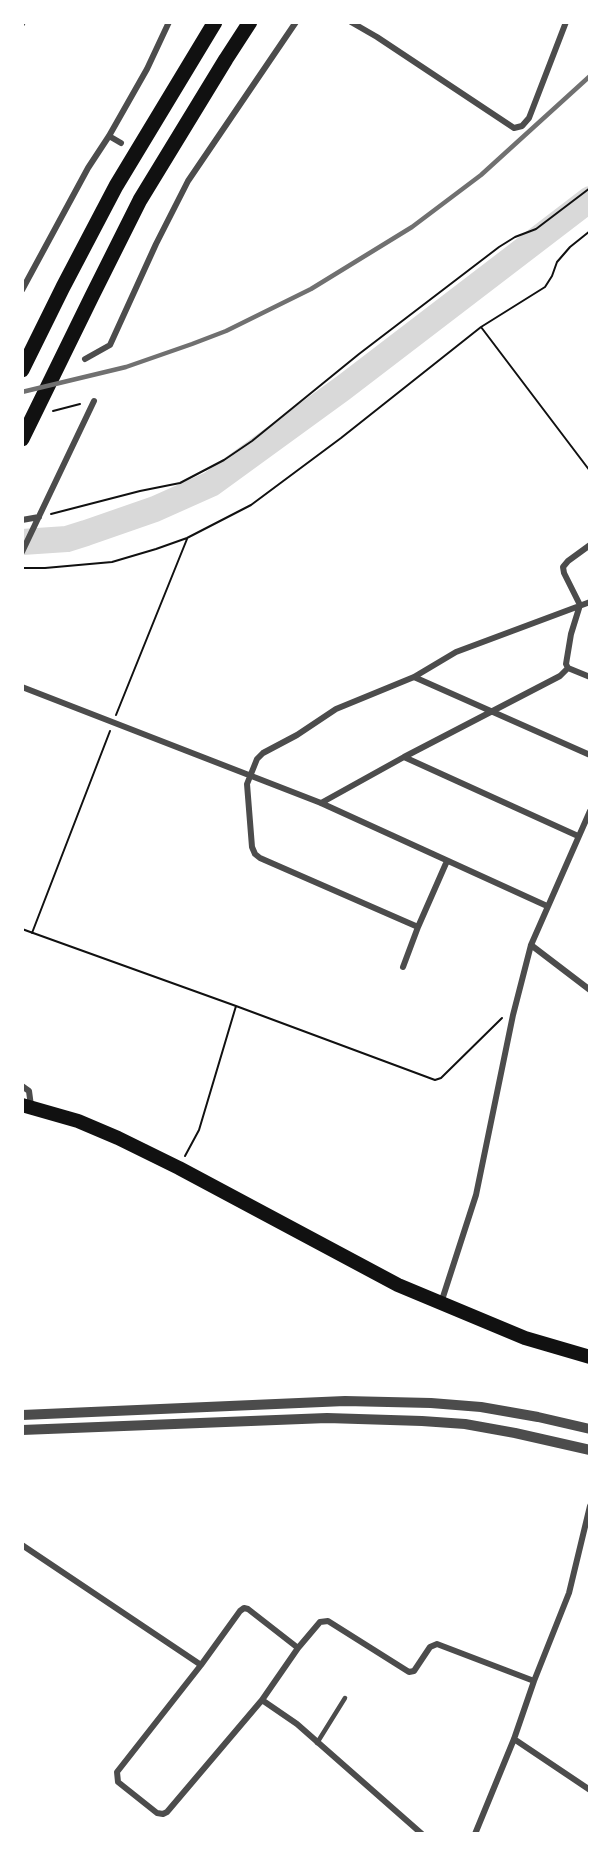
<!DOCTYPE html>
<html>
<head>
<meta charset="utf-8">
<style>
	body { margin:0 }
	#map { position:relative; width:612px; height:1856px; overflow:hidden; background:#fff; font-family:"Asap Condensed",sans-serif }
	canvas { display:block }
	.frame { position:absolute; inset:0; border:24px solid #fff; pointer-events:none }
</style>
</head>
<body>
<div id="map">
<canvas width="612" height="1856"></canvas>
<div class="frame"></div>
</div>
<script>
const g = document.querySelector('canvas').getContext('2d');
g.lineJoin = 'round';
function strokePath(path, color, width, dash) { g.strokeStyle = color; g.lineWidth = width; g.lineCap = dash ? 'butt' : 'round'; g.setLineDash(dash || []); g.stroke(path); }
strokePath(new Path2D(`
	M22 542 67 539 86 533 155 509 211 484 343 388 590 199`), '#d9d9d9', 26);
strokePath(new Path2D(`
	M481 327 590 471
	M53 411 80 404
	M51 514 140 491 180 483 224 460 252 441 359 354 499 247 515 237 536 229 590 188
	M22 568H45L112 562 156 549 187 538 251 505 341 438 481 327 545 287 552 276 557 262 570 247 590 231
	M116 715 187 539
	M22 929 236 1006 435 1080 441 1078 502 1018
	M32 933 110 731
	M185 1156 199 1130 236 1006`), '#111', 2);
strokePath(new Path2D(`
	M317 1743 345 1698`), '#4c4c4c', 4.5);
strokePath(new Path2D(`
	M351 22 377 37 514 128 522 126 529 118 566 22
	M22 24 23 22
	M109 136 121 143
	M22 290 88 168 109 136 147 69 169 22
	M85 359 110 345 156 244 188 181 296 22
	M22 520 39 517
	M22 552 94 401
	M568 668 590 677
	M414 677 590 755
	M22 687 321 803 547 906
	M404 757 578 836
	M321 803 404 757 560 676 568 668 566 664 571 634 580 605 564 573 563 567 568 561 590 545
	M418 927 260 858 255 854 252 847 247 784 257 759 263 753 297 735 336 709 414 677 456 652 590 602
	M531 945 590 990
	M403 967 418 927 447 861
	M22 1086 29 1091 31 1106
	M441 1303 476 1195 513 1015 531 945 590 811
	M22 1545 201 1665
	M298 1648 248 1609 244 1608 240 1611 201 1665 117 1772 118 1782 157 1813 163 1814 167 1812 262 1700 298 1648 320 1622 328 1621 409 1672 414 1671 430 1647 437 1644 534 1681
	M262 1700 297 1724 422 1834
	M514 1739 590 1790
	M475 1834 514 1739 534 1681 569 1593 590 1506`), '#4c4c4c', 6);
strokePath(new Path2D(`
	M22 1415 345 1401 431 1403 481 1407 538 1417 590 1429
	M22 1430 327 1418 422 1421 465 1424 515 1433 590 1450`), '#4c4c4c', 10);
strokePath(new Path2D(`
	M22 1105 78 1121 118 1138 179 1168 398 1285 525 1338 590 1357`), '#111', 14);
strokePath(new Path2D(`
	M22 370 63 287 116 186 215 22
	M22 439 92 296 140 200 226 59 250 22`), '#111', 15);
strokePath(new Path2D(`
	M22 392 126 367 192 344 226 331 311 289 412 227 481 175 590 76`), '#707070', 4.5);
</script>
</body>
</html>
